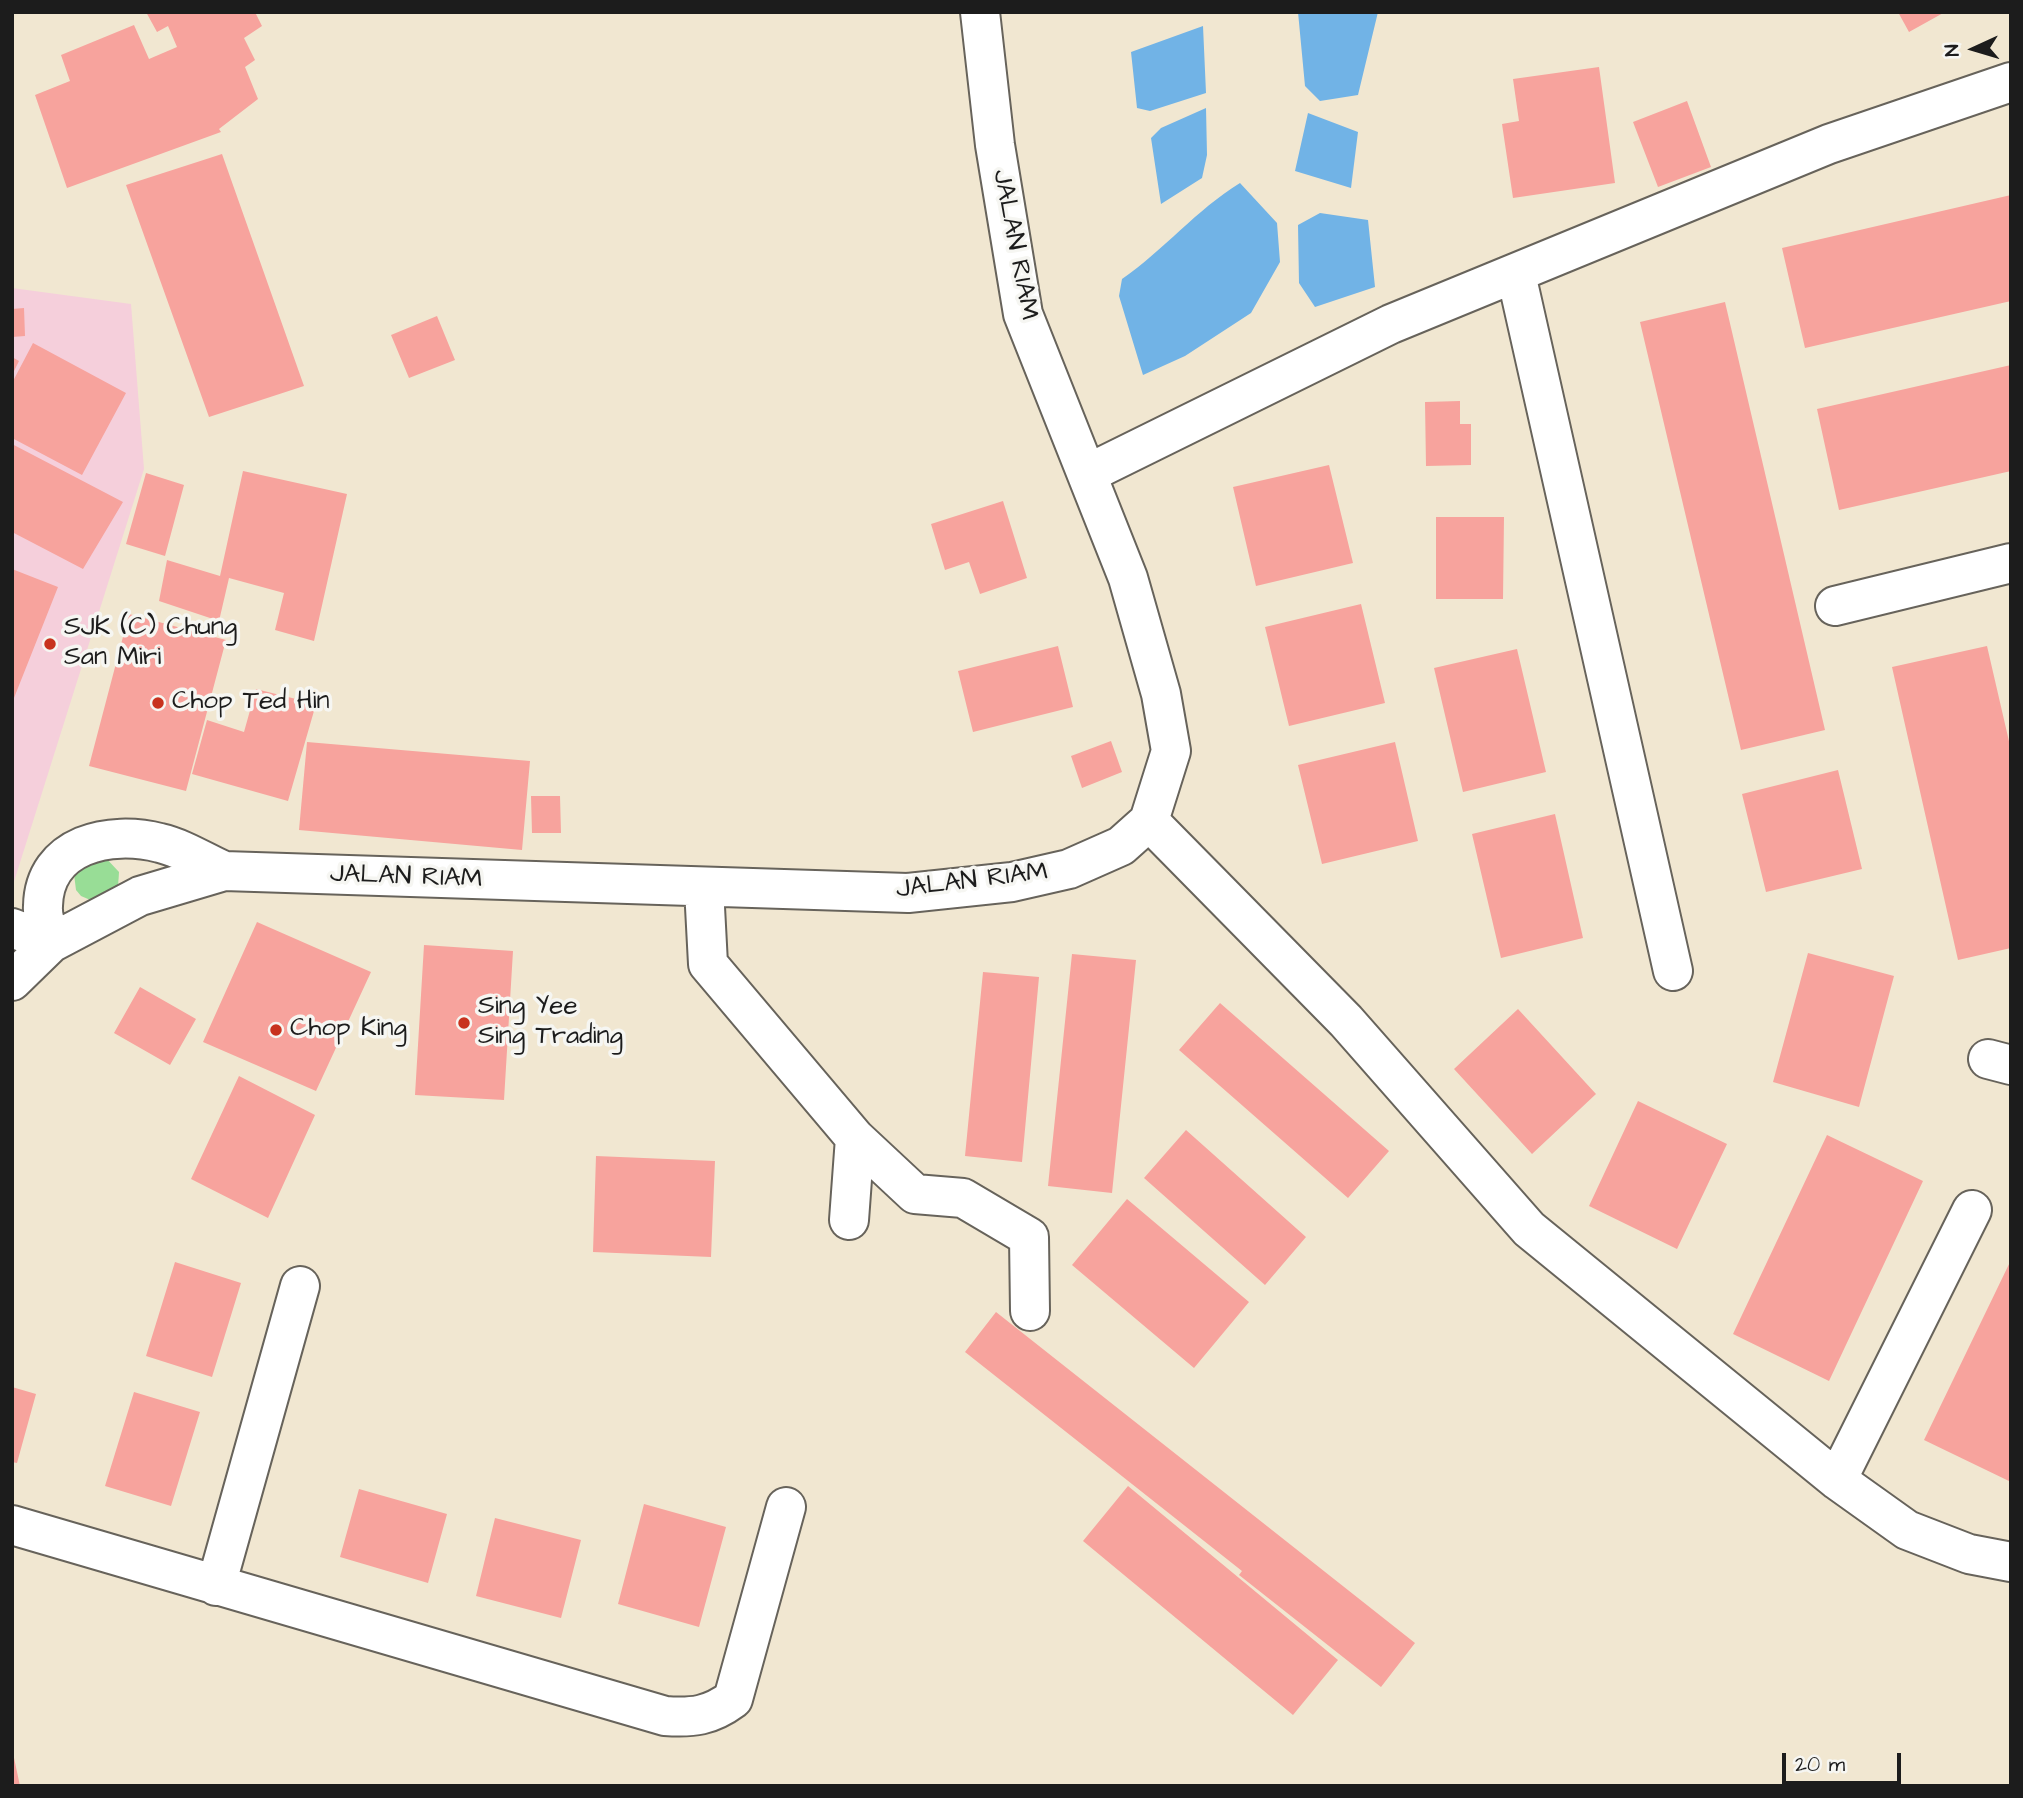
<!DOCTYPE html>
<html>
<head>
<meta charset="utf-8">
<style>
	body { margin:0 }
	#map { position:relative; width:2023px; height:1798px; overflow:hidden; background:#f1e7d1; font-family:"Architects Daughter",sans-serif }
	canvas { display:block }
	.frame { position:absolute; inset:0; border:14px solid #1c1c1c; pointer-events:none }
	.north { position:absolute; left:1939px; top:14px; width:70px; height:70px; -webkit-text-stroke:5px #f6f6f2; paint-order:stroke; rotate:266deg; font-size:19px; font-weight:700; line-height:28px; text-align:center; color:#1c1c1c }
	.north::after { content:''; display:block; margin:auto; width:24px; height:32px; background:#1c1c1c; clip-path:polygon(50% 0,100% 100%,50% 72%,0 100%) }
	.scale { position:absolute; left:1782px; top:1753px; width:119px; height:32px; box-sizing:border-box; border:4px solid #1c1c1c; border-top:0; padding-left:9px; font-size:21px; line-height:24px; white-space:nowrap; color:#1c1c1c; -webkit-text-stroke:5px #f6f6f2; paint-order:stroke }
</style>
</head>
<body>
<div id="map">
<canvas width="2023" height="1798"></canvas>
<div class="frame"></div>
<div class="north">N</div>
<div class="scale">20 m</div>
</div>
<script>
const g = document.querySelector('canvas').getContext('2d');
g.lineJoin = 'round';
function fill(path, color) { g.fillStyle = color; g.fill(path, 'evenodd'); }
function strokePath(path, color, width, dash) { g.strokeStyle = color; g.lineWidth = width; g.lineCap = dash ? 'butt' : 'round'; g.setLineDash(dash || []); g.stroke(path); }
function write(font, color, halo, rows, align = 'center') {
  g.font = font + ' "Architects Daughter",sans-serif'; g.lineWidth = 7; g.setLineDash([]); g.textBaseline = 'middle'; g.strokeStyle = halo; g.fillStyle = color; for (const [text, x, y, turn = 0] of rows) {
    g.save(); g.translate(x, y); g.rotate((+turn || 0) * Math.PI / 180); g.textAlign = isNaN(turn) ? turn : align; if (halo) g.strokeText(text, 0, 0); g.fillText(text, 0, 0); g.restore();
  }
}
fill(new Path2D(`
	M12 288 131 304 144 469 12 888Z`), '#f5cfdb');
fill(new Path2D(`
	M104 856 119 872 118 887 95 902 81 896 76 890 74 874Z`), '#98dd96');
fill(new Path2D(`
	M1298 12H1378L1358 95 1320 101 1305 86Z
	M1203 26 1206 93 1150 111 1137 108 1131 52Z
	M1206 108 1207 155 1202 178 1161 204 1151 138 1161 128Z
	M1308 113 1358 132 1351 188 1295 171Z
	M1240 183 1277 223 1280 262 1251 313 1185 356 1143 375 1119 296 1122 279C1164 250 1196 210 1240 183Z
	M1320 213 1368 220 1375 287 1315 307 1299 283 1298 225Z`), '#71b3e6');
fill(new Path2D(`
	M146 12H255L262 26 244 38 255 60 245 67 258 99 219 129 221 132 67 188 35 95 70 81 61 55 134 25 149 59 177 47 168 26 157 32Z
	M1898 12H1945L1909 32Z
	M1599 67 1615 183 1513 198 1502 124 1519 121 1513 79Z
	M1687 101 1711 167 1658 187 1633 122Z
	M222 154 304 386 209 417 126 185Z
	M2011 195V301L1805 348 1782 248Z
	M1725 302 1825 730 1741 750 1640 322Z
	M24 308 25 336 12 337V309Z
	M437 316 455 360 409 378 391 335Z
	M33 343 126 393 82 475 12 438V383Z
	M12 357 19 361 12 375Z
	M2011 365V471L1839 510 1817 409Z
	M1460 401V424H1471V465L1426 466 1425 402Z
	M12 444 123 502 83 569 12 532Z
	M1329 465 1353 563 1256 586 1233 487Z
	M243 471 347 494 314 641 275 630 284 593 229 578 219 621 159 601 167 560 220 576Z
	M146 473 184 485 165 556 126 544Z
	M1003 501 1027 578 980 594 969 562 945 570 931 524Z
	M1436 517H1504L1503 599H1436Z
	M12 569 58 587 12 703Z
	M1361 604 1385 703 1289 726 1265 627Z
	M129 614 226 640 186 791 89 766Z
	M1058 646 1073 707 973 732 958 671Z
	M1987 646 2011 750V948L1958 960 1892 667Z
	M1517 649 1546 772 1463 792 1434 668Z
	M256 689 316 704 288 801 192 774 207 720 244 732Z
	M1111 741 1122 772 1082 788 1071 756Z
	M307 742 530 761 522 850 299 830Z
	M1395 742 1418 841 1322 864 1298 765Z
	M1838 770 1862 869 1766 892 1742 794Z
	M531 796H560L561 833H532Z
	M1555 814 1583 938 1501 958 1472 834Z
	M257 922 371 972 316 1091 203 1042Z
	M424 945 513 951 504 1100 415 1095Z
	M1808 953 1894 976 1859 1107 1773 1082Z
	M1072 954 1136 960 1112 1193 1048 1186Z
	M983 972 1039 977 1022 1162 965 1156Z
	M140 987 196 1019 170 1065 114 1033Z
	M1220 1003 1389 1151 1348 1198 1179 1050Z
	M1518 1009 1596 1094 1532 1154 1454 1069Z
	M239 1076 315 1115 268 1218 191 1179Z
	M1638 1101 1727 1144 1677 1249 1589 1206Z
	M1186 1130 1306 1237 1265 1285 1144 1178Z
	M1827 1135 1923 1181 1829 1381 1733 1334Z
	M596 1156 715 1161 711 1257 593 1252Z
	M1127 1199 1249 1302 1194 1368 1072 1265Z
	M2011 1260V1482L1924 1440Z
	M175 1262 241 1283 212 1377 146 1356Z
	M996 1312 1415 1643 1381 1687 1239 1575 1242 1571 965 1352Z
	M12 1387 36 1394 17 1463 12 1462Z
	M134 1392 200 1412 171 1506 105 1486Z
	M1128 1486 1338 1660 1293 1715 1083 1541Z
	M359 1489 447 1514 428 1583 340 1557Z
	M644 1504 726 1527 699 1627 618 1604Z
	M495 1518 581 1540 561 1618 476 1596Z
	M12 1753H13L20 1786H12Z`), '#f7a39d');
const minor = new Path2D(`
	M1516 274 1673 971
	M1087 474 1391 324 1829 144 2011 82
	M1835 606 2011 563
	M1149 821 1346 1021 1529 1229 1837 1480 1907 1530 1969 1554 2011 1562
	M704 888 708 964 855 1138 849 1220
	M12 928 51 943
	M51 943C48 932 42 918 43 906 44 844 110 830 160 843 182 848 204 862 224 871
	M12 981 51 943 140 896 224 871 908 893 1012 882 1069 869 1121 846 1149 821 1171 751 1161 694 1128 578 1023 314 995 145 980 12
	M1988 1059 2011 1065
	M855 1138 915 1194 963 1198 1029 1237 1030 1311
	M1837 1480 1972 1210
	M12 1525 665 1716C693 1718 710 1716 733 1699L786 1507
	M216 1586 300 1286`);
strokePath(minor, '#67635b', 42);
strokePath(minor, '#fff', 38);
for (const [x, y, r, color] of [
	[50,644,7,"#c8321e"],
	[158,703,7,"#c8321e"],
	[464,1023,7,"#c8321e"],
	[276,1030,7,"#c8321e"]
]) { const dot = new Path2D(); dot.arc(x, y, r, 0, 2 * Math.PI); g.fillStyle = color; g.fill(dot); strokePath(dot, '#f6f6f2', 2.5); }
write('26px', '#1c1c1c', '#f6f6f2', [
	["JALAN RIAM",1014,245,79],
	["JALAN RIAM",406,878,2],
	["JALAN RIAM",972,882,-7]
]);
write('26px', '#1c1c1c', '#f6f6f2', [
	["SJK (C) Chung",64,629],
	["San Miri",64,659],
	["Chop Ted Hin",172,703],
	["Sing Yee",478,1008],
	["Sing Trading",478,1038],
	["Chop King",290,1030]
], 'left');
</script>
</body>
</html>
